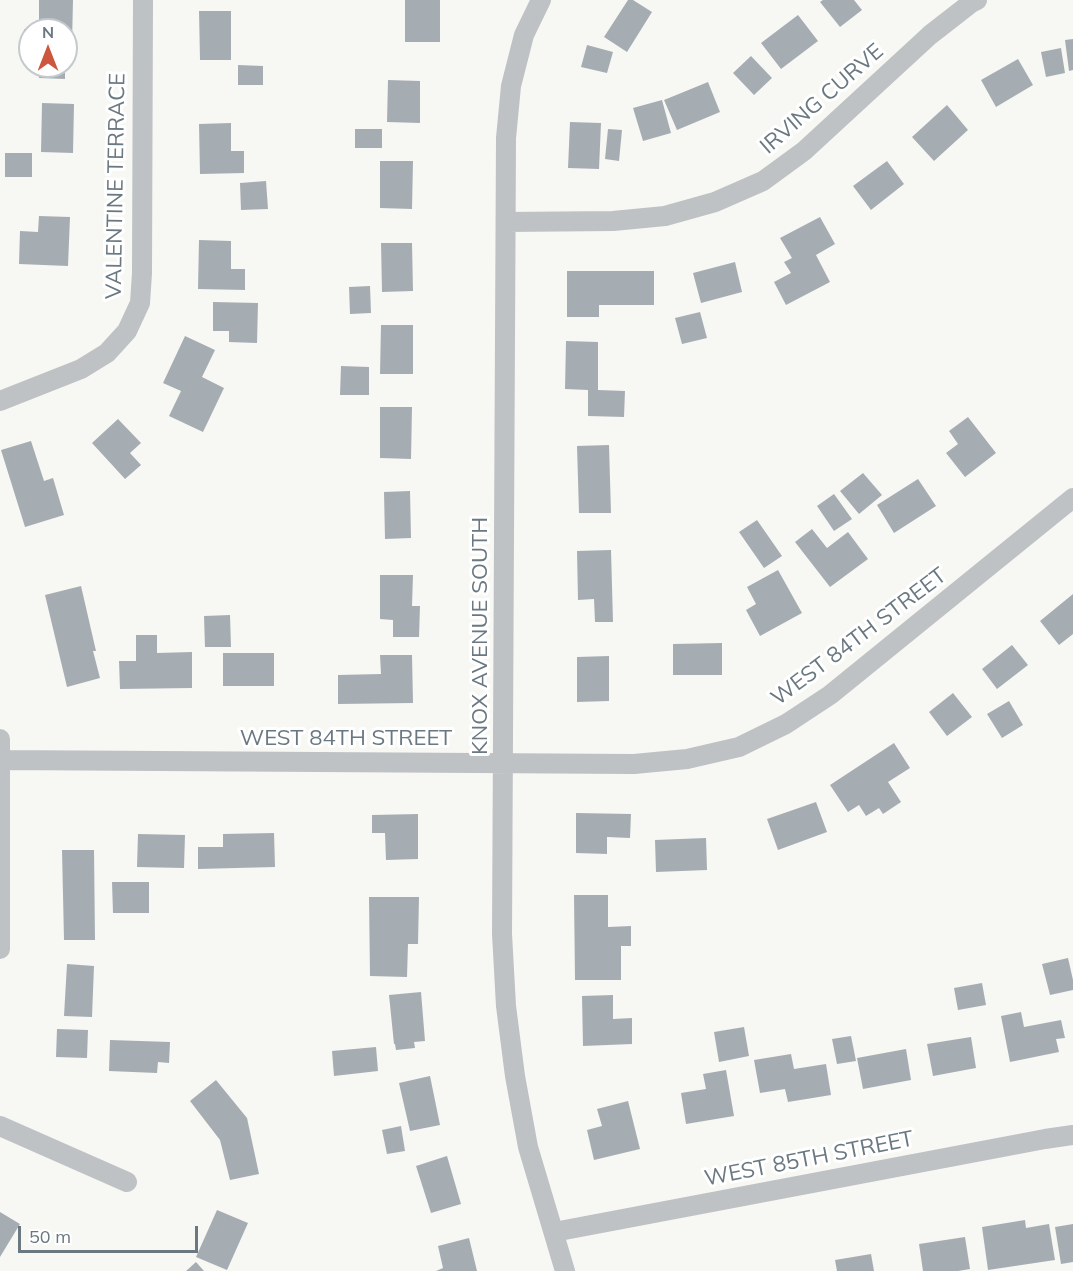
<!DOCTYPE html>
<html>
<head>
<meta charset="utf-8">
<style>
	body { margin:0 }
	#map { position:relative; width:1073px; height:1271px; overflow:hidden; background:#f7f7f4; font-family:Mulish,sans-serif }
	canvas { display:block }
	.north { position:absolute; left:18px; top:18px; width:60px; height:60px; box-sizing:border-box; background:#fff; border:2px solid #c3c9cd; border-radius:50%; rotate:0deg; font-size:16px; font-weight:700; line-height:24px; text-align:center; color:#6a7881 }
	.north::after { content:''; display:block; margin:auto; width:21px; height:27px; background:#cd563e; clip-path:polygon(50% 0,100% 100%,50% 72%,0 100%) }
	.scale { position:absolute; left:18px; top:1226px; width:180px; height:27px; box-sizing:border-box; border:3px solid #6a7881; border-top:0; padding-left:8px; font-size:18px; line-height:21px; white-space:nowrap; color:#6a7881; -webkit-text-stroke:4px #fff; paint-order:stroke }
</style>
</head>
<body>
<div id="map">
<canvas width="1073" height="1271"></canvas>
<div class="north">N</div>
<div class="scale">50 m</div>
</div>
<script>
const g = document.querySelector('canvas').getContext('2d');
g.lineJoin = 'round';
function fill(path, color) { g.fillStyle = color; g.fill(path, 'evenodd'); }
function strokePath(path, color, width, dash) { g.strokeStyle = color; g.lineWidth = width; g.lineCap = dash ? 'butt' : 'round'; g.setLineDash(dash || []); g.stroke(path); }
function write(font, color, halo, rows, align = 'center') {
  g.font = font + ' Mulish,sans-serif'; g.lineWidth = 6; g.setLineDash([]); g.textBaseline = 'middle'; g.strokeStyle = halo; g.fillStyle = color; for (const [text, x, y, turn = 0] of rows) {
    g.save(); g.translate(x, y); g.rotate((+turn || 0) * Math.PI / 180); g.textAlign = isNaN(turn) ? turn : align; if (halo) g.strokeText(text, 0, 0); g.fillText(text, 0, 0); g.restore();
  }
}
fill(new Path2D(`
	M39 0H73L72 44H66V30H39Z
	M405 0H440V42H405Z
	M628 0H633L652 12 627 52 604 37Z
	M823 0H854L862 10 840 27 820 2Z
	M199 11H231V60H200Z
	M798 15 818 41 781 69 761 43Z
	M24 29 30 30V52H24Z
	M1073 39V70L1069 71 1065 40Z
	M587 45 613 52 607 73 581 67Z
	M1061 48 1065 73 1046 77 1041 52Z
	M751 56 772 78 754 95 733 73Z
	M1018 59 1033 85 996 107 981 80Z
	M238 65 263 66V85H238Z
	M39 66H65V79L39 78Z
	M388 80 420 81V123L387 122Z
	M708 82 720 112 677 130 664 100Z
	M662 100 671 133 643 141 633 108Z
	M42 103 74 104 73 153 41 152Z
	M947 105 968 130 934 161 912 137Z
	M570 122 601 123 599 169 568 168Z
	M231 123V151H244V173L200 174 199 124Z
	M355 129H382V148H355Z
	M608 129 622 130 619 161 605 159Z
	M5 153H32V177H5Z
	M380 161H413L412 209 380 208Z
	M887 161 904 184 871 210 853 186Z
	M266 181 268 209 241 210 240 183Z
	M39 216 70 217 68 266 19 264 20 231 38 232Z
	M820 217 835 244 816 255 830 282 786 305 774 282 791 273 784 262 792 258 780 238Z
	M199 240 231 241V269H245V290L198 289Z
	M381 243H412L413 291 382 292Z
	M735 262 742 292 701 303 693 273Z
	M567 271H654V305H599V317H567Z
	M370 286 371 313 350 314 349 287Z
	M213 302 258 303 257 343 229 342V331H213Z
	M700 312 707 338 682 344 675 318Z
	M381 325H413V374H380Z
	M185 336 215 350 202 377 224 388 203 432 169 416 181 391 163 383Z
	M566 341 598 342V390L625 391 624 417 588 416V390L565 389Z
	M341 366 369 367V395H340Z
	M380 407H412L411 459 380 458Z
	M968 417 996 453 965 477 946 453 958 444 949 431Z
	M118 419 141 443 130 453 141 465 125 479 92 443Z
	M31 441 44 481 53 478 64 515 25 527 1 450Z
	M609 445 611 513H579L577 446Z
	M863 473 882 495 859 514 840 491Z
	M918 479 936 506 894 533 877 505Z
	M410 491 411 538 385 539 384 492Z
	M834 494 852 519 834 531 817 506Z
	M757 520 782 556 764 568 739 532Z
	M812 529 827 548 848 532 868 559 830 587 795 542Z
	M611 550 613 622H595L594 599 578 600 577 551Z
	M778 570 802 613 760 636 746 610 756 604 747 587Z
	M380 575H413L412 606H420L419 637H393V620L380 619Z
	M81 586 96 651H93L100 678 67 687 45 595Z
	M1073 594V634L1059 645 1040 621Z
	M230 615 231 647H205L204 616Z
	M136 635H157V653L192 652V688L120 689 119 661H136Z
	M722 643V675H673V644Z
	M1012 645 1028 665 997 689 982 669Z
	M223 653H274V686H223Z
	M380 655H412L413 703 338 704V675L381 674Z
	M609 656V701L577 702V657Z
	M953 693 972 717 947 736 929 712Z
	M1009 701 1023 725 1002 738 987 714Z
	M894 743 910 768 888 782 901 802 883 814 879 808 866 816 859 805 848 812 830 785Z
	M816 802 827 832 778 850 767 819Z
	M576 813 631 814 630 838 607 837V854L576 853Z
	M418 814V859L386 860 385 833H372V815Z
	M274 833 275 867 198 869V847H223V834Z
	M138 834 185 835 184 868 137 867Z
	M706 838 707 870 656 872 655 840Z
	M62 850H94L95 940H64Z
	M112 882H149V913H113Z
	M574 895H608V927L631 926V946H621V980H575Z
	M369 897H419L418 944H408L407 977 370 976Z
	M1068 958 1073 980V990L1050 995 1042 964Z
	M67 964 94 966 92 1017 64 1016Z
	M982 983 986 1005 958 1010 954 988Z
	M421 992 425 1041 414 1042 415 1048 396 1050 395 1044H394L389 995Z
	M613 995V1019L632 1018V1044L583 1046 582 996Z
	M1021 1012 1024 1027 1061 1020 1065 1038 1056 1039 1059 1052 1010 1062 1001 1016Z
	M744 1027 749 1056 719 1062 714 1032Z
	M57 1029 88 1030 87 1058 56 1057Z
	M851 1036 856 1061 837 1064 832 1039Z
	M971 1037 976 1068 933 1076 927 1044Z
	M110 1040 170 1042 169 1063 158 1062 157 1073 109 1071Z
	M376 1047 378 1071 334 1076 332 1051Z
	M906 1049 911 1080 863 1089 857 1058Z
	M791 1054 794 1069 826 1064 831 1095 788 1102 785 1089 760 1093 754 1060Z
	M726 1070 734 1116 686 1124 681 1093 706 1089 703 1074Z
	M430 1076 440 1125 410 1131 399 1083Z
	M216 1080 247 1118 259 1174 230 1180 220 1140 190 1101Z
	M628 1101 640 1149 594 1160 587 1130 602 1126 597 1109Z
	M401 1126 405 1151 387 1154 382 1130Z
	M447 1156 461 1204 431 1213 416 1166Z
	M217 1210 248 1223 227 1270 196 1257Z
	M0 1212 20 1224 0 1257Z
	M1025 1220 1026 1228 1049 1224 1055 1260 988 1270 982 1227Z
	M1073 1224V1262L1061 1264 1055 1227Z
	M965 1237 970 1269 958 1271H923L919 1244Z
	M469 1238 477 1271H436L443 1268 438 1246Z
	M871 1254 874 1271H837L835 1260Z
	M196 1262 204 1271H186Z`), '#a6adb2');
strokePath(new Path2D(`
	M541 0 524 35 511 86 506 138 502 934 506 1006 515 1076 528 1147 565 1271
	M506 222 613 221 665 216 715 202 763 181 804 151 930 35 971 3 977 0
	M0 401 81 369 107 353 127 331 140 303 142 273 143 0
	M0 739V949
	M1 760 634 764 687 759 739 747 786 724 830 695 1073 498
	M0 1126 127 1182
	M554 1232 1045 1139 1073 1135`), '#bec2c5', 20);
write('22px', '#6a7881', '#fff', [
	["IRVING CURVE",822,99,-41],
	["VALENTINE TERRACE",116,186,-89],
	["KNOX AVENUE SOUTH",480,636,-90],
	["WEST 84TH STREET",859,637,-37],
	["WEST 84TH STREET",346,738],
	["WEST 85TH STREET",809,1159,-11]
]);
</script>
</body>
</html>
